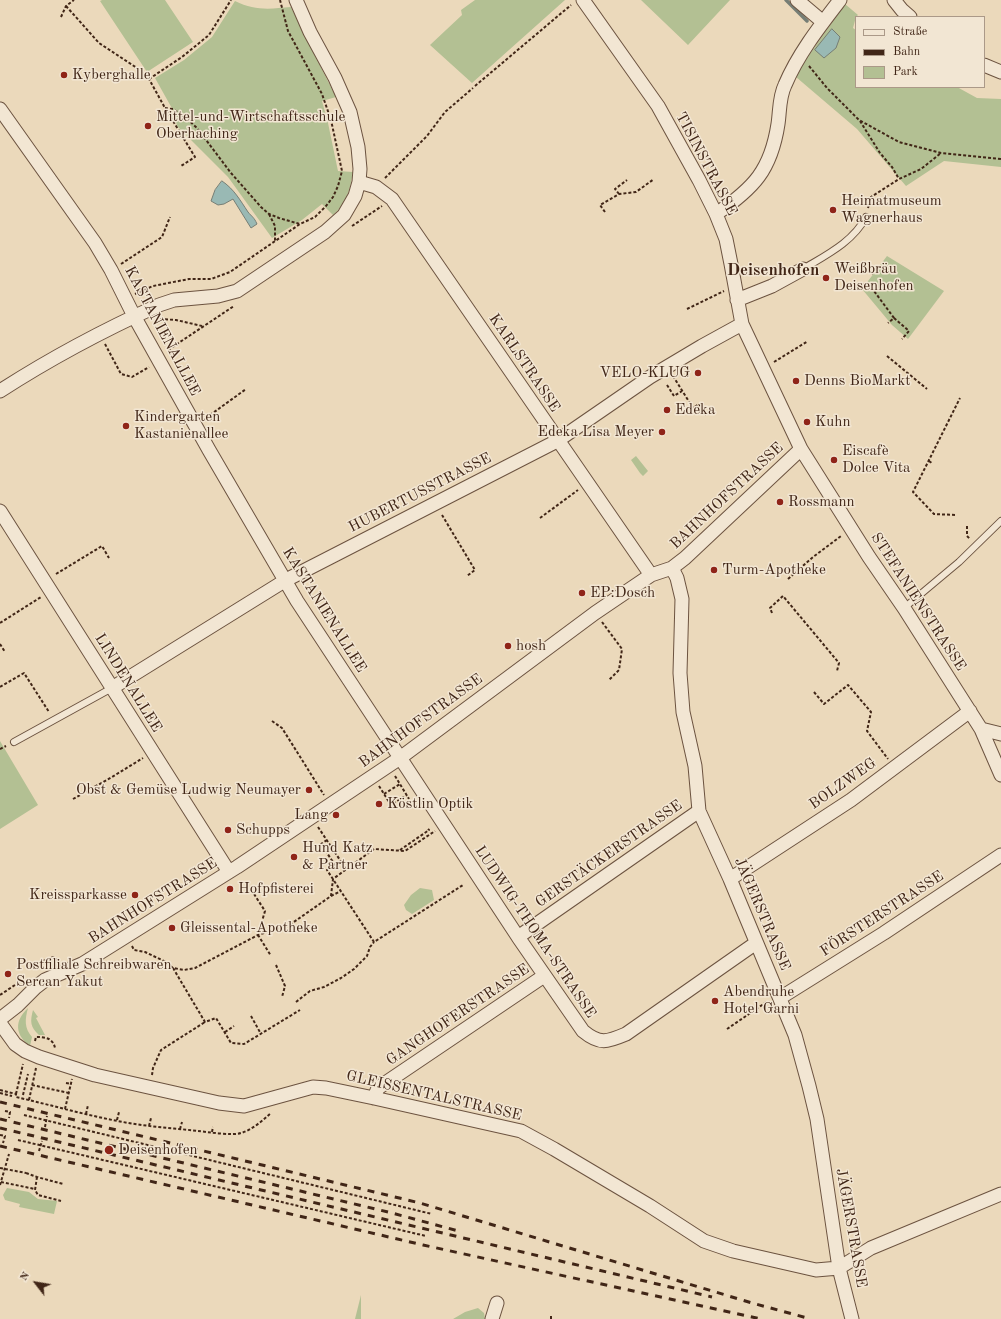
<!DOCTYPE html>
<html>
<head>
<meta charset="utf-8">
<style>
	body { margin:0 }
	#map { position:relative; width:1001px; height:1319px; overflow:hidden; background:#ebd9bb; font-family:"Old Standard TT",serif }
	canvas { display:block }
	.legend { position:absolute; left:855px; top:16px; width:130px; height:72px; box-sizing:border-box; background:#f2e6d3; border:1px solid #ab9988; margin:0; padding:5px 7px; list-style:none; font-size:12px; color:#412617 }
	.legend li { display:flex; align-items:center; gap:8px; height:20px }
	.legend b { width:20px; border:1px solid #ab9988 }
	.north { position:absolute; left:16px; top:1263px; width:40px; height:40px; -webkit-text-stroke:3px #f2e6d3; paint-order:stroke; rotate:301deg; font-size:11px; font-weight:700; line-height:16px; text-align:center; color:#412617 }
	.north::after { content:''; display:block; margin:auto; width:14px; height:18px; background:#412617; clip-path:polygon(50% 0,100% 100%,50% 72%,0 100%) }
</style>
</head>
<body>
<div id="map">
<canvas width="1001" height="1319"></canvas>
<ul class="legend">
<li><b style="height:5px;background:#f2e6d3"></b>Straße</li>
<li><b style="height:5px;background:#412617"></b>Bahn</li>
<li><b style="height:11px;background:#b3c093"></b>Park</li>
</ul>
<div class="north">N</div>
</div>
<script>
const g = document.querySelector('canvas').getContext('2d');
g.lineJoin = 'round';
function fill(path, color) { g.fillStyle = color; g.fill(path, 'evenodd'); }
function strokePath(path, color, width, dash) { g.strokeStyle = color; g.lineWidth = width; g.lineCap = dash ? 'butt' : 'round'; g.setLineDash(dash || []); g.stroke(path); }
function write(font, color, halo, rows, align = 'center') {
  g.font = font + ' "Old Standard TT",serif'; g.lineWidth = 3; g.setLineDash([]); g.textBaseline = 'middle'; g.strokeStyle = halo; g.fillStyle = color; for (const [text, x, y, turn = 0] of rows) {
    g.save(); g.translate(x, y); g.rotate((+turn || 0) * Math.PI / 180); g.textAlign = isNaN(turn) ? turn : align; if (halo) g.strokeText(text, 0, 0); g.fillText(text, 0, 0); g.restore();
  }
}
fill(new Path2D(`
	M102 0H165L193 42 147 72 100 1Z
	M475 0H565L472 83 430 45 462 15 461 10Z
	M641 0H730L688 45Z
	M235 1C255 11 270 9 291 7L303 32 336 97 322 101 328 123 338 171 353 172C350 190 347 203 333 215L322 204 302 220 272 238 228 177 177 126 174 112 155 78 184 60 212 37Z
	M845 4 858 15 856 17 853 28 856 30V87H957L977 98 1001 99V167L944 161 906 186 857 129 796 77 807 58Z
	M887 256 944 291 908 339 892 325 862 289Z
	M636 456 648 471 643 476 640 473 631 460Z
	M0 741 38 805 0 829Z
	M420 888 432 890 434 900 412 914 406 910 404 905 411 895Z
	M28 1008C25 1019 24 1028 32 1037L30 1046C15 1035 14 1021 28 1008Z
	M33 1010 38 1017 36 1018 45 1035H39C30 1027 30 1021 33 1010Z
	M7 1188 29 1192 38 1199 57 1201 54 1214 19 1207 20 1204 5 1200 3 1195Z
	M361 1295V1319H355Z
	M478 1308 484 1313 485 1319H453L465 1312Z`), '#b3c093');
const water = new Path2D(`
	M832 29 840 37 836 48 824 58 815 50Z
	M222 181C234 189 240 200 248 212 252 217 254 217 257 224L251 228 233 199 224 204 218 205 211 201 215 190Z`);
fill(water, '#99b9b4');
strokePath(water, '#767e75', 1);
strokePath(new Path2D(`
	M786 0 807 21`), '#767e75', 3.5);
const lane = new Path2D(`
	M803 269C826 255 853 242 866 217
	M904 608 959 562 1001 521
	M14 742 112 688`);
const street = new Path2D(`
	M583 0 658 106 699 180 716 214 726 239 731 264 742 324 801 449 869 557 904 608 981 729 1001 775
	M797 0 823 22
	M894 0 902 10 910 17
	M984 65 1001 72
	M0 109 95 243 111 270 134 316 209 450 297 601 518 937 583 1031C600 1045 607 1042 626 1034L756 943
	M359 182 376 187 392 199 651 575
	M716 214C754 188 771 170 778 124 780 111 779 97 785 85 798 54 820 26 840 0
	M737 300 772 286 803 269
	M0 391C51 358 104 330 159 305L174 300 218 296 237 291 325 232 344 215 355 196 359 182 360 169 358 147 350 112 335 78 310 32 296 0
	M0 511 229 872
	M672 568 677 578 682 599 680 673 683 712 695 766 699 811 730 879 795 1035 809 1086 817 1119 839 1268 852 1319
	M112 688 286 580 557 441 650 377 702 346 742 324
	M981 729 1001 734
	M730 879 851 800 970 711
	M518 937 699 811
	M780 998 884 933 1001 855
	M0 1019 18 1005 36 987 45 980 82 964 237 867 400 758 595 613 651 575 672 568 685 558 801 449
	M0 1023 15 1044 25 1051 39 1057 95 1075 219 1103 244 1106 313 1087 326 1088 374 1098 521 1131 554 1149 650 1206 704 1241 733 1251 816 1270 839 1268 871 1248 1001 1194
	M374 1098 378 1088 544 976
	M492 1319 497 1303`);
strokePath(lane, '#6c5340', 8);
strokePath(street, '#6c5340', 15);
strokePath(new Path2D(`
	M66 6 99 43 137 68 149 79 165 108 195 157 181 166
	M61 17 66 6 74 0
	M809 66 827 88 859 120 899 142 941 153 1001 159
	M149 79 182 57 209 35 231 0
	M475 86 571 5
	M165 108 173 109 185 117 197 128 231 173 261 207 269 214 279 218 300 224
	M860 121 880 153 892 167 899 179
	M385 178 427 136 445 112 473 88
	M619 194 615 189 627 180
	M868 208 871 197 899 179 921 169 941 153
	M605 212 600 205 619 194 636 192 654 179
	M269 214 275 226V242
	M352 226 382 206
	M121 264 162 237 170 217
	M871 272 873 274
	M852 287 863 284 874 291 894 318 888 323
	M135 294 153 286 189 279H211L230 272 300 224 315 217 326 206 333 197 338 186 342 171 331 120 322 94 288 31 280 0
	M687 309 724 291
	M894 318 909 331 902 339
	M160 319 176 320 202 326
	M105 344 121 374 132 377 149 367
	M168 350 234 306
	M887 356 927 389
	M774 362 808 341
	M673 376 693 408 699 404 707 416
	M667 385 674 396 682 391
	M206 418 246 389
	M929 461 933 464
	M442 515 475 570 467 576
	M955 515 934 514 913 492 960 398
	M540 518 578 490
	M967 526V536L970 539
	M56 574 102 546 109 558
	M788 579 813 557 841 536
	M772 613 770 608 783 596 839 663 837 671
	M602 622 622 649 619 670 609 680
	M0 623 41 597
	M0 644 5 652
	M0 687 24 673 49 712
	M814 692 824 704 848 685 871 712 867 731 888 759
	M272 721 282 728 324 795
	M0 749 6 746
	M395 776 409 799
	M379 786 391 805 407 795
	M384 794 400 784
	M73 799 112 777 143 758
	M318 827 346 869
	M327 840 321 844 335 865 327 870 374 942 463 885
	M400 850 429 830 428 829
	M254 894 265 911 258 935 271 956
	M331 896 341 891
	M132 946 134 950 145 952 164 961 173 968 184 970 195 968 258 935 291 924 331 896 333 879 374 849 405 851 435 831
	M33 965 53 957 59 961
	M276 965 285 986 282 997
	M173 968 205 1022 216 1018 231 1043 244 1044 300 1010
	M0 995 24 979
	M296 1002 310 991 324 987 341 978 354 969 367 956 370 947 374 942
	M251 1016 261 1034
	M727 1029 768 1001
	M225 1032 234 1026
	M35 1041 36 1037C45 1037 53 1038 55 1048
	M152 1075 153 1068 161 1050 205 1022
	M66 1083 71 1084
	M32 1085 69 1093
	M0 1090 16 1094V1097C60 1107 105 1121 150 1126 166 1128 182 1129 198 1131 208 1132 232 1136 241 1133 252 1130 262 1121 271 1113
	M0 1093 12 1096
	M16 1094 23 1064
	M23 1095 28 1074
	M29 1100 36 1068
	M65 1109 72 1079
	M5 1111 10 1112 9 1118
	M86 1114 88 1105
	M24 1115 432 1214
	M117 1120 119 1112
	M149 1126 151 1118
	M45 1127 47 1116
	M180 1129 182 1122
	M212 1132 213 1127
	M0 1135 5 1136 3 1143
	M18 1140 426 1236
	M39 1151 42 1141
	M26 1173 37 1177 63 1184
	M37 1177 35 1190 38 1195 61 1201
	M1 1182 35 1189
	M0 1185 9 1154
	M551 1319V1316`), '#412617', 2, [3, 2]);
strokePath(lane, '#f2e6d3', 6);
strokePath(street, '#f2e6d3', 13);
strokePath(new Path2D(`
	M0 1102 420 1203 752 1303 811 1319
	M0 1119 392 1213 462 1232
	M0 1128 712 1297
	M0 1146 423 1245 761 1319`), '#412617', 3, [7, 7]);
strokePath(new Path2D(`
	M0 1168 26 1173`), '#412617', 2, [3, 2]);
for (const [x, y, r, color] of [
	[64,75,4,"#8f2418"],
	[148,126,4,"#8f2418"],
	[833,210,4,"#8f2418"],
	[826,278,4,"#8f2418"],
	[698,373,4,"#8f2418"],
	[796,381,4,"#8f2418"],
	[667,410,4,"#8f2418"],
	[807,422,4,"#8f2418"],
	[126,426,4,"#8f2418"],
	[662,432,4,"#8f2418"],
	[834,460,4,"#8f2418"],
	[780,502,4,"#8f2418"],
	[714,570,4,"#8f2418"],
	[582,593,4,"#8f2418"],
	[508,646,4,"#8f2418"],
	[309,790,4,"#8f2418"],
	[379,804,4,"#8f2418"],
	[336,815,4,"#8f2418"],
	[228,830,4,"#8f2418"],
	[294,857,4,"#8f2418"],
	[230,889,4,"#8f2418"],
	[135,895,4,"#8f2418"],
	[172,928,4,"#8f2418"],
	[8,974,4,"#8f2418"],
	[715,1001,4,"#8f2418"],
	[109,1150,5,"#8f2418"]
]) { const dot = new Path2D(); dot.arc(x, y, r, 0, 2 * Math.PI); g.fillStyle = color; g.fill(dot); strokePath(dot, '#f2e6d3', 1.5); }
write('15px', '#412617', '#f2e6d3', [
	["Kyberghalle",72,75],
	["Mittel-und-Wirtschaftsschule",156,117],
	["Oberhaching",156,134],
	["Heimatmuseum",841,201],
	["Wagnerhaus",841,218],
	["Weißbräu",834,269],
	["Deisenhofen",834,286],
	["VELO-KLUG",690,373,"right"],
	["Denns BioMarkt",804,381],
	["Edeka",675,410],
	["Kindergarten",134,417],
	["Kastanienallee",134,434],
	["Kuhn",815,422],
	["Edeka Lisa Meyer",654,432,"right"],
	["Eiscafè",842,451],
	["Dolce Vita",842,468],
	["Rossmann",788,502],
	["Turm-Apotheke",722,570],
	["EP:Dosch",590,593],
	["hosh",516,646],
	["Obst & Gemüse Ludwig Neumayer",301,790,"right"],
	["Köstlin Optik",387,804],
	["Lang",328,815,"right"],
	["Schupps",236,830],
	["Hund Katz",302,848],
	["& Partner",302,865],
	["Hofpfisterei",238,889],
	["Kreissparkasse",127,895,"right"],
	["Gleissental-Apotheke",180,928],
	["Postfiliale Schreibwaren",16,965],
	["Sercan Yakut",16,982],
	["Abendruhe",723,992],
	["Hotel Garni",723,1009],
	["Deisenhofen",118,1150]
], 'left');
write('15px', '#412617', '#f2e6d3', [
	["TISINSTRASSE",706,164,62],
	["KASTANIENALLEE",162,331,62],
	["KARLSTRASSE",524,363,56],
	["HUBERTUSSTRASSE",420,493,-27],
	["BAHNHOFSTRASSE",727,496,-43],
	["STEFANIENSTRASSE",918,602,57],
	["KASTANIENALLEE",324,610,58],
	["LINDENALLEE",128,683,58],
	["BAHNHOFSTRASSE",421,721,-36],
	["BOLZWEG",843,784,-35],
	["GERSTÄCKERSTRASSE",609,854,-35],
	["BAHNHOFSTRASSE",153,901,-32],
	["JÄGERSTRASSE",762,914,67],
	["FÖRSTERSTRASSE",882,914,-33],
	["LUDWIG-THOMA-STRASSE",535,932,56],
	["GANGHOFERSTRASSE",458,1015,-34],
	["GLEISSENTALSTRASSE",434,1096,13],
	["JÄGERSTRASSE",851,1228,80]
]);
write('bold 17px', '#412617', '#f2e6d3', [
	["Deisenhofen",773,271]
]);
</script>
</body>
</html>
